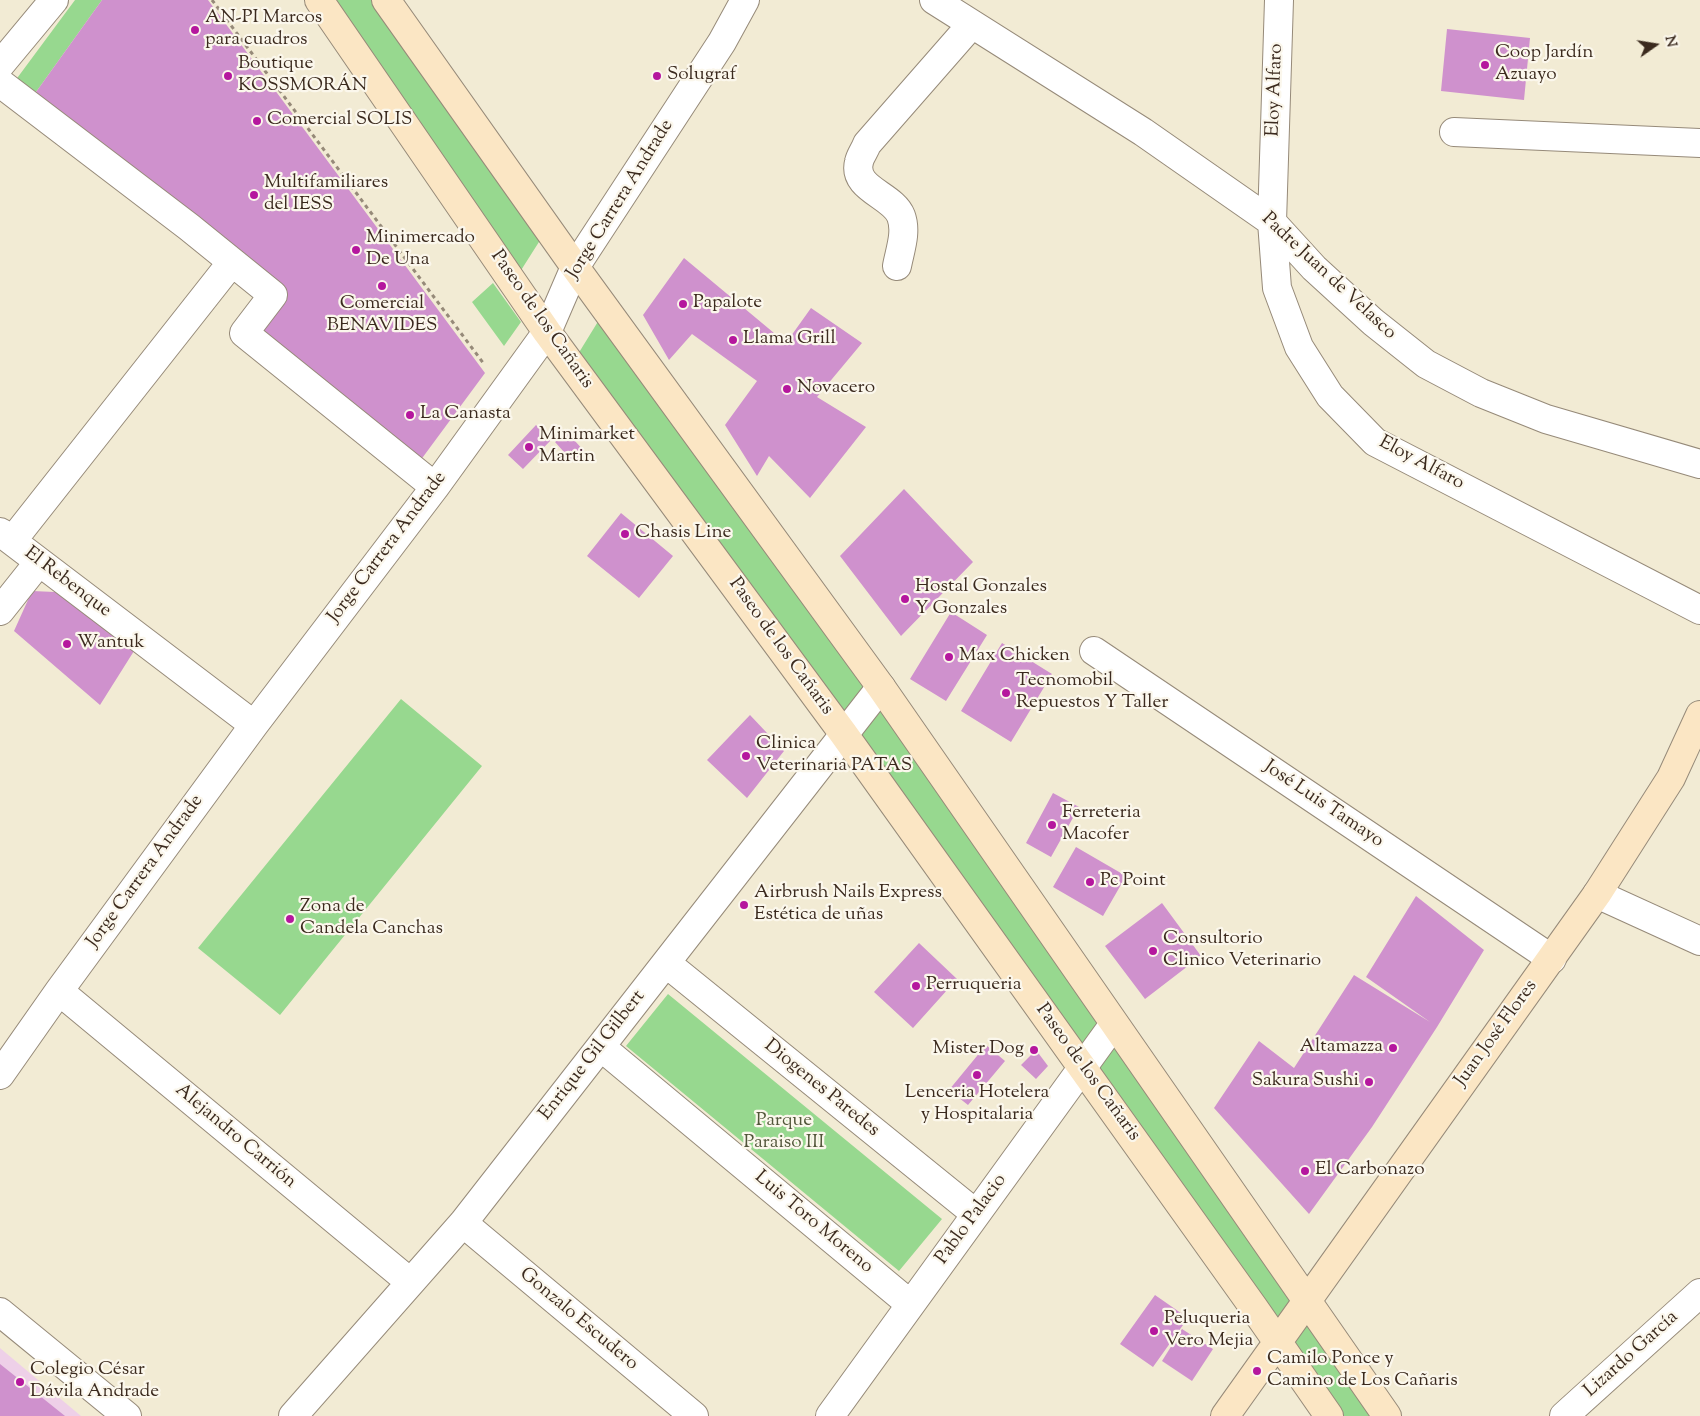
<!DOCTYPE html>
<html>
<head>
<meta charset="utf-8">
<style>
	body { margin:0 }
	#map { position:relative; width:1700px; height:1416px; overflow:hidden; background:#f2ebd4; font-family:"Sorts Mill Goudy",serif }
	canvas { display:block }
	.north { position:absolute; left:1630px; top:20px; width:50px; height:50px; -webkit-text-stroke:4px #fbf7ec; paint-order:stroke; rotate:77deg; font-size:14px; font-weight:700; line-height:20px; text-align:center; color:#3b2a1e }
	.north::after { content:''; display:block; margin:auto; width:18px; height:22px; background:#3b2a1e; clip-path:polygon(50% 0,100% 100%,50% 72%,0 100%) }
</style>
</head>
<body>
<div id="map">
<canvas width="1700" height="1416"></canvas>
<div class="north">N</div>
</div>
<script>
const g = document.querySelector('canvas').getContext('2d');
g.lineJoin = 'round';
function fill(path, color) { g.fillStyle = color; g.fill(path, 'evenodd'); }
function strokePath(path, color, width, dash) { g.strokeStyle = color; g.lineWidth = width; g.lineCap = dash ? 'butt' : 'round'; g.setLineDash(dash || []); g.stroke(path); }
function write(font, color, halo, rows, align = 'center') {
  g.font = font + ' "Sorts Mill Goudy",serif'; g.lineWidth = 4.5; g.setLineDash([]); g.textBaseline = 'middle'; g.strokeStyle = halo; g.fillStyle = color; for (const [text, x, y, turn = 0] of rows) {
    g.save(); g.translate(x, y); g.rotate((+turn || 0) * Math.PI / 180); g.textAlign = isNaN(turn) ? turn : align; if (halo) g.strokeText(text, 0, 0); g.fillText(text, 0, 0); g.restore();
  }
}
fill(new Path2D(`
	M0 1348 81 1416H0Z`), '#eed0e8');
fill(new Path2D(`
	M75 0H102L31 99 12 85Z
	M326 0H380L544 234 518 275Z
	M493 283 521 322 504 346 472 302Z
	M602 315 873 687 842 722 575 359Z
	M883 696 1107 1024 1082 1059 851 735Z
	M401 699 482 766 280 1015 198 948Z
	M668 994 942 1219 899 1271 626 1046Z
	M1113 1033 1300 1301 1277 1336 1090 1068Z
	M1307 1311 1379 1416H1336L1284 1344Z`), '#97d88f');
fill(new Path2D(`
	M102 0H208L485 373 420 461 250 332 280 292 31 99Z
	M1447 29 1530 38 1524 100 1441 91Z
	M684 258 786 343 811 308 862 343 817 397 866 427 810 498 769 456 757 476 725 425 757 381 692 334 669 360 643 315Z
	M536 425 551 440 523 469 508 455Z
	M566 431 584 451 573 462 555 442Z
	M904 489 973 562 901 636 840 556Z
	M621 513 673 556 639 598 587 556Z
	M32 591 55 592 134 651 100 705 14 631Z
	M951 612 987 635 946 701 910 679Z
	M1002 643 1052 674 1011 742 961 711Z
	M750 715 784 751 747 798 707 760Z
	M1053 793 1079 807 1051 857 1026 843Z
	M1076 847 1126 876 1103 916 1053 887Z
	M1416 896 1484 950 1437 1027 1372 1127 1309 1214 1214 1108 1259 1041 1294 1068 1354 975 1430 1022 1366 977Z
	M1162 903 1201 956 1145 999 1105 946Z
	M919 943 957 979 913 1028 874 992Z
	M986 1045 1005 1061 968 1105 949 1090Z
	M1036 1050 1048 1066 1036 1079 1021 1065Z
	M1155 1295 1188 1318 1153 1367 1120 1344Z
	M1182 1329 1213 1349 1192 1381 1162 1361Z
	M0 1364 65 1416H0Z`), '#cf91cd');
const street = new Path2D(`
	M934 0 1143 132 1272 222 1314 268 1373 322 1426 364 1481 393 1546 419 1700 464
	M1279 0 1272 222 1277 288 1299 347 1330 396 1375 442 1700 610
	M0 65 54 0
	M0 83 189 227 273 295 244 333 435 487
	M1454 132 1700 143
	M897 266C900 250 907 232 901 216 893 195 852 189 859 162 860 156 865 150 867 144L972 24
	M0 532 254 725
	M12 541 232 262
	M0 611 39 562
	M1094 651 1552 959
	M1597 894 1700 941
	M666 963 976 1214
	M59 991 410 1282
	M601 1047 910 1304
	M0 1075 59 991 254 725 435 487 547 332 575 267 722 42 745 0
	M463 1223 694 1416
	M0 1312 127 1416
	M293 1416 463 1223 881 687
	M830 1416 1114 1024
	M1564 1416 1700 1293`);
const secondary = new Path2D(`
	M319 0 547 332 843 733 1254 1308 1329 1416
	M386 0 575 267 881 687 1387 1416
	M1225 1416 1597 894 1671 778 1700 715`);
strokePath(street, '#968a79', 30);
strokePath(secondary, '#968a79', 30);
strokePath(new Path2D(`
	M212 0 484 364`), '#968a79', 3, [4, 4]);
strokePath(street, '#fff', 28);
strokePath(secondary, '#fbe6c4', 28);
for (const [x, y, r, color] of [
	[195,30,5,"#b5179e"],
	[1485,65,5,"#b5179e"],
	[228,76,5,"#b5179e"],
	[657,76,5,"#b5179e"],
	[257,121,5,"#b5179e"],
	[254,195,5,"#b5179e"],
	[356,250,5,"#b5179e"],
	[382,286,5,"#b5179e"],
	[683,304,5,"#b5179e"],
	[733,340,5,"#b5179e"],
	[787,389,5,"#b5179e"],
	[410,415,5,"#b5179e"],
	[529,447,5,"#b5179e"],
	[625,534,5,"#b5179e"],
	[905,599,5,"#b5179e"],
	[67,644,5,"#b5179e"],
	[949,657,5,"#b5179e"],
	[1006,693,5,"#b5179e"],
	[746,756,5,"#b5179e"],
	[1052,825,5,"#b5179e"],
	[1090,882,5,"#b5179e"],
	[744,905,5,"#b5179e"],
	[290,919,5,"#b5179e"],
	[1153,951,5,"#b5179e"],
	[916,986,5,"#b5179e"],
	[1393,1048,5,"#b5179e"],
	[1034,1050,5,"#b5179e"],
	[977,1075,5,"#b5179e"],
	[1369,1082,5,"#b5179e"],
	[1305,1171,5,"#b5179e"],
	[1154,1331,5,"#b5179e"],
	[1257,1371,5,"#b5179e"],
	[20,1382,5,"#b5179e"]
]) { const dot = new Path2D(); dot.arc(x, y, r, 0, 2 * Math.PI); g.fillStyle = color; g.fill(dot); strokePath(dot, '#fbf7ec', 2); }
write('19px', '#3b2a1e', '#fbf7ec', [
	["AN-PI Marcos",205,19],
	["para cuadros",205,41],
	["Coop Jardín",1495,54],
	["Azuayo",1495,76],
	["Boutique",238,65],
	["KOSSMORÁN",238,87],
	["Solugraf",667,76],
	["Comercial SOLIS",267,121],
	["Multifamiliares",264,184],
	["del IESS",264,206],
	["Minimercado",366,239],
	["De Una",366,261],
	["Papalote",693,304],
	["Comercial",382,305,"center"],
	["BENAVIDES",382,327,"center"],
	["Llama Grill",743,340],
	["Novacero",797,389],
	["La Canasta",420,415],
	["Minimarket",539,436],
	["Martin",539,458],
	["Chasis Line",635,534],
	["Hostal Gonzales",915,588],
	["Y Gonzales",915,610],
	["Wantuk",77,644],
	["Max Chicken",959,657],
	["Tecnomobil",1016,682],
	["Repuestos Y Taller",1016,704],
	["Clinica",756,745],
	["Veterinaria PATAS",756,767],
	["Ferreteria",1062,814],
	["Macofer",1062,836],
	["Pc Point",1100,882],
	["Airbrush Nails Express",754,894],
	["Estética de uñas",754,916],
	["Zona de",300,908],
	["Candela Canchas",300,930],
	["Consultorio",1163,940],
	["Clinico Veterinario",1163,962],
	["Perruqueria",926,986],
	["Altamazza",1383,1048,"right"],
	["Mister Dog",1024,1050,"right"],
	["Sakura Sushi",1359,1082,"right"],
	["Lenceria Hotelera",977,1094,"center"],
	["y Hospitalaria",977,1116,"center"],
	["El Carbonazo",1315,1171],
	["Peluqueria",1164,1320],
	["Vero Mejia",1164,1342],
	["Camilo Ponce y",1267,1360],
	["Camino de Los Cañaris",1267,1382],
	["Colegio César",30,1371],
	["Dávila Andrade",30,1393]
], 'left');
write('19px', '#3b2a1e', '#fbf7ec', [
	["Eloy Alfaro",1276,90,-88],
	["Jorge Carrera Andrade",621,200,-58],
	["Padre Juan de Velasco",1328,277,43],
	["Paseo de los Cañaris",541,320,55],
	["Eloy Alfaro",1421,464,28],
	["Jorge Carrera Andrade",388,548,-53],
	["El Rebenque",67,583,37],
	["Paseo de los Cañaris",780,647,54],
	["José Luis Tamayo",1323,805,34],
	["Jorge Carrera Andrade",146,872,-54],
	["Juan José Flores",1497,1034,-54],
	["Enrique Gil Gilbert",593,1056,-52],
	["Paseo de los Cañaris",1087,1073,54],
	["Diogenes Paredes",821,1089,39],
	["Alejandro Carrión",235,1137,40],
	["Pablo Palacio",972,1220,-54],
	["Luis Toro Moreno",813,1223,40],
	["Gonzalo Escudero",578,1320,40],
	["Lizardo García",1632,1355,-42]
]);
write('19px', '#52563a', '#fbf7ec', [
	["Parque",784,1122],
	["Paraiso III",784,1144]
]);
</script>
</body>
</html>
